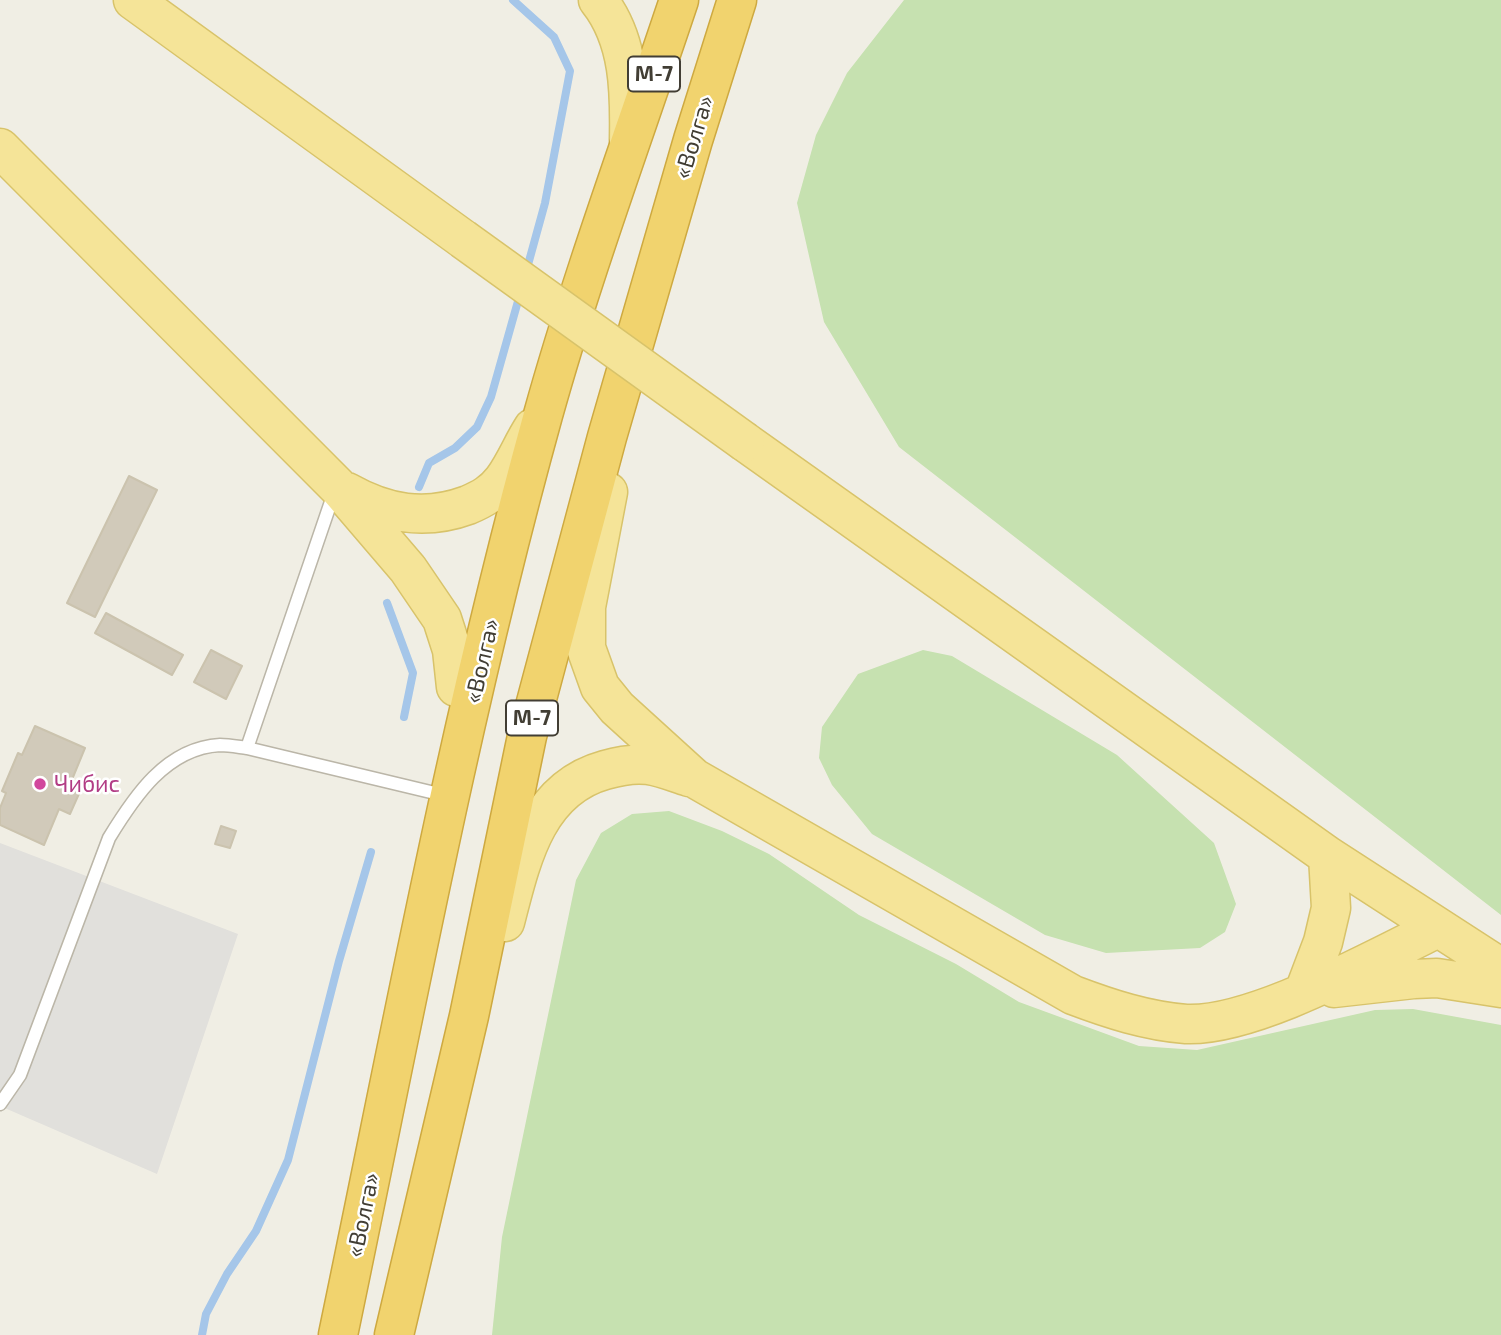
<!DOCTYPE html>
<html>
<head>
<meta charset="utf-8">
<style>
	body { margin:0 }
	canvas { display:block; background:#f0eee4 }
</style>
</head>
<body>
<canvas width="1501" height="1335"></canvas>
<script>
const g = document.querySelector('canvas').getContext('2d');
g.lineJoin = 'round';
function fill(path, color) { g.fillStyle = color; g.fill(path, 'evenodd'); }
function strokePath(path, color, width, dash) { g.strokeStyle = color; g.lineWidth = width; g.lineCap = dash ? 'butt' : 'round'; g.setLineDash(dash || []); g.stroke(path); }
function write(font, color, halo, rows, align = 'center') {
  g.font = font + ' "Exo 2",sans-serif'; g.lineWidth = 5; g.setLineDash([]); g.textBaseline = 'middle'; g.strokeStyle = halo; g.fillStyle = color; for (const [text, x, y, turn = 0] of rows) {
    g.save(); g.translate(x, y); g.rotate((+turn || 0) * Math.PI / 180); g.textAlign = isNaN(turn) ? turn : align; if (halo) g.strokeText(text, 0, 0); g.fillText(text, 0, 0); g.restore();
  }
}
fill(new Path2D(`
	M904 0H1501V915L899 447 824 322 797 203 816 135 847 73Z
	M923 650 952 656 1117 755 1214 843 1236 904 1225 932 1200 948 1106 953 1045 935 872 834 832 785 819 758 822 727 858 674Z
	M669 811 722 831 769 854 859 915 956 964 1019 1002 1139 1046 1197 1050 1375 1010 1413 1009 1501 1025V1335H492L502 1237 576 880 601 833 632 814Z`), '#c6e1b0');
fill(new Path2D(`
	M0 843 238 934 157 1174 0 1106Z`), '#e1e0dc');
strokePath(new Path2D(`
	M513 0 554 37 570 71 545 203 526 272
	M419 487 429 463 455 448 477 427 491 397 520 294
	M387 603 413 673 404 717
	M202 1335 206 1314 227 1274 256 1231 288 1160 339 961 371 852`), '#a5c6e9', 8);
const building = new Path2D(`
	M129 476 157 490 95 617 67 603Z
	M106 613 183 655 172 675 95 633Z
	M211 650 242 666 226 699 194 682Z
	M35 726 85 748 71 782 82 787 70 814 59 809 44 845 0 825V808L6 793 2 791 18 753 22 755Z
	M221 826 236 831 230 848 215 844Z`);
fill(building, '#d1caba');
strokePath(building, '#cbc3ae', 2);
const lane = new Path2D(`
	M247 748 334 493
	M0 1104 20 1075 109 838C134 797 166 748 220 745 229 745 239 747 247 748L439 794`);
const primary = new Path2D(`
	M133 0 463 239
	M598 0C630 40 630 93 629 141
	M0 148 337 486 408 569 442 619 452 650 456 687
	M745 442 1328 856 1501 968
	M347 492C386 514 425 521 468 505 482 499 493 493 503 480 515 464 522 445 533 428
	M608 492 586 607V648L600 687 617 708 694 778 1073 995C1110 1009 1147 1021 1186 1024 1254 1027 1375 958 1438 928
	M505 922C521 860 536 789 605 770 619 766 633 763 648 765 662 767 676 773 689 777
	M1334 988 1414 979 1437 978 1501 988
	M1304 992 1323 942 1331 908 1328 856`);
const highway = new Path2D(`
	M338 1335C402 1028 459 718 543 415 582 275 633 138 679 0
	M394 1335 469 1016 527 736 607 437 693 140 737 0`);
strokePath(lane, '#bbb6a8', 15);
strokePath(primary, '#d8c36a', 41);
strokePath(highway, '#cea940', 41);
strokePath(lane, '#fff', 12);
strokePath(primary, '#f5e498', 38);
strokePath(highway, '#f1d36e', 38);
const primaryBridge = new Path2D(`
	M463 239 745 442`);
strokePath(primaryBridge, '#d8c36a', 41, []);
strokePath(primaryBridge, '#f5e498', 38);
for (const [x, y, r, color] of [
	[40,784,7,"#d1479c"]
]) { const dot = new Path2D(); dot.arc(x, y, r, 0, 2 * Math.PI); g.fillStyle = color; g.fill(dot); strokePath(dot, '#fff', 2.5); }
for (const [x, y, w] of [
	[654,74,52],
	[532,718,52]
]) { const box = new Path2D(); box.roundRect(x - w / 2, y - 17.5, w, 35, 5); g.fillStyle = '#fff'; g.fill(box); strokePath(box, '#423e34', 2); }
write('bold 21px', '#423e34', null, [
	["М-7",654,74],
	["М-7",532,718]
]);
write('23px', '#423e34', '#fff', [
	["«Волга»",694,137,-73],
	["«Волга»",482,661,-77],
	["«Волга»",363,1215,-78]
]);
write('23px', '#b23c85', '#fff', [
	["Чибис",54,784]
], 'left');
</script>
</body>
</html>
